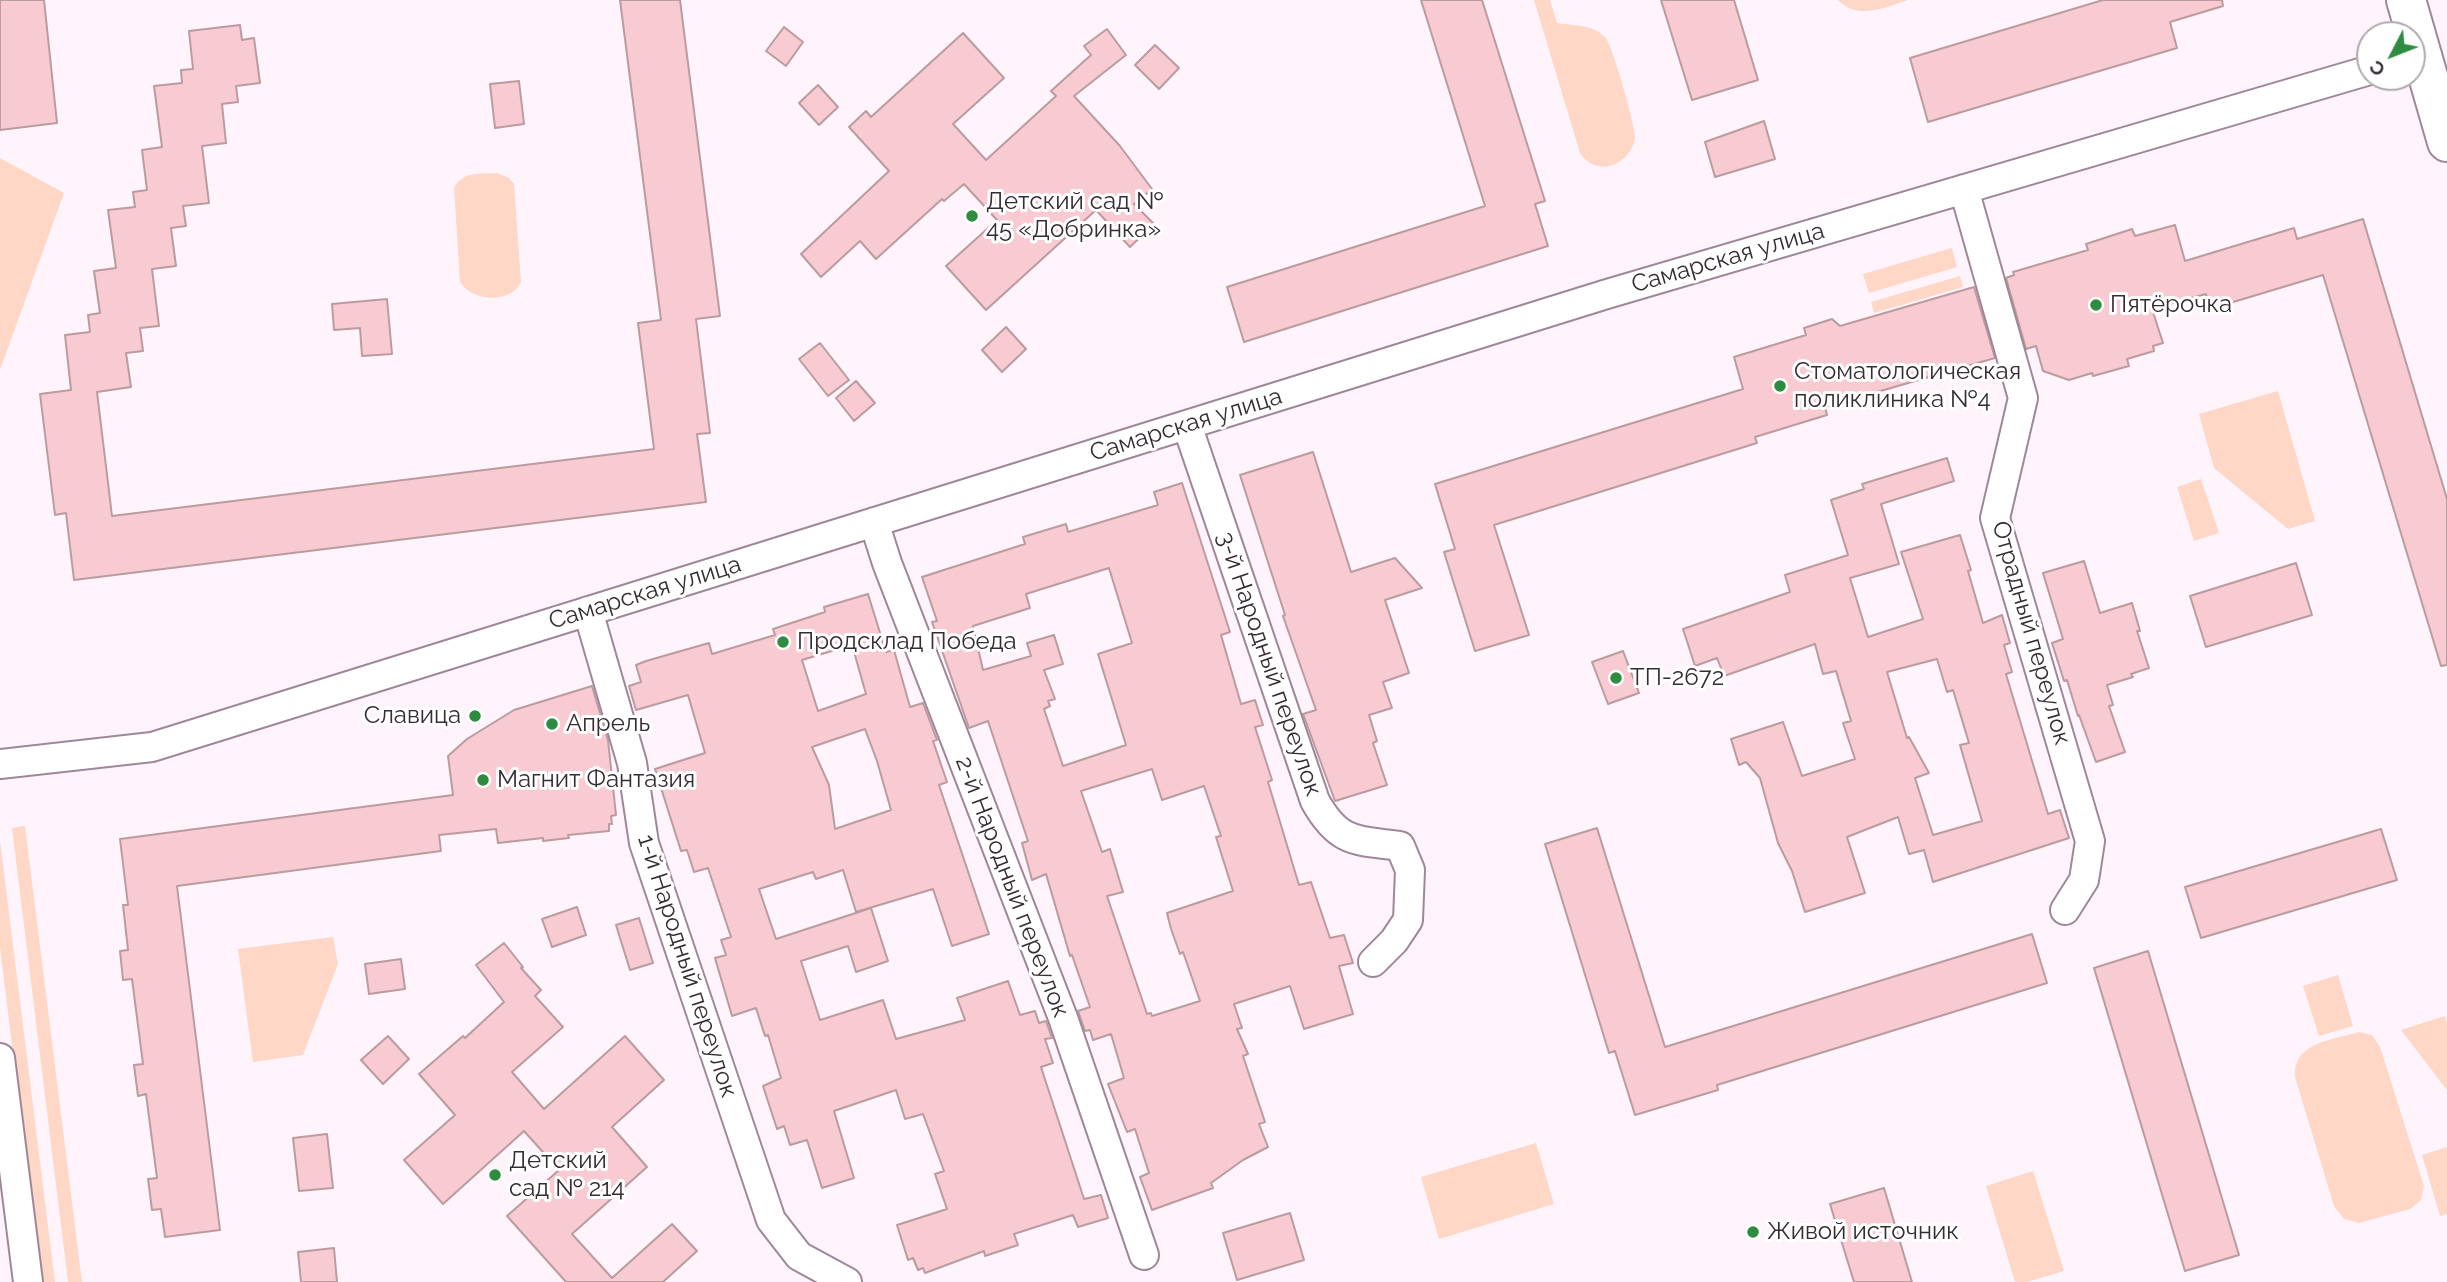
<!DOCTYPE html>
<html>
<head>
<meta charset="utf-8">
<style>
	body { margin:0 }
	#map { position:relative; width:2447px; height:1282px; overflow:hidden; background:#fff4fc; font-family:Raleway,sans-serif }
	canvas { display:block }
	.north { position:absolute; left:2356px; top:21px; width:70px; height:70px; box-sizing:border-box; background:#fff; border:2px solid #afabae; border-radius:50%; rotate:228deg; font-size:19px; font-weight:700; line-height:28px; text-align:center; color:#362c34 }
	.north::after { content:''; display:block; margin:auto; width:24px; height:32px; background:#2d8c3f; clip-path:polygon(50% 0,100% 100%,50% 72%,0 100%) }
</style>
</head>
<body>
<div id="map">
<canvas width="2447" height="1282"></canvas>
<div class="north">С</div>
</div>
<script>
const g = document.querySelector('canvas').getContext('2d');
g.lineJoin = 'round';
function fill(path, color) { g.fillStyle = color; g.fill(path, 'evenodd'); }
function strokePath(path, color, width, dash) { g.strokeStyle = color; g.lineWidth = width; g.lineCap = dash ? 'butt' : 'round'; g.setLineDash(dash || []); g.stroke(path); }
function write(font, color, halo, rows, align = 'center') {
  g.font = font + ' Raleway,sans-serif'; g.lineWidth = 6; g.setLineDash([]); g.textBaseline = 'middle'; g.strokeStyle = halo; g.fillStyle = color; for (const [text, x, y, turn = 0] of rows) {
    g.save(); g.translate(x, y); g.rotate((+turn || 0) * Math.PI / 180); g.textAlign = isNaN(turn) ? turn : align; if (halo) g.strokeText(text, 0, 0); g.fillText(text, 0, 0); g.restore();
  }
}
fill(new Path2D(`
	M1534 0H1550L1557 23C1571 25 1588 25 1599 32 1601 34 1606 37 1607 40 1613 49 1636 128 1635 138 1631 164 1597 179 1580 153Z
	M1838 0H1908C1885 7 1858 21 1838 0Z
	M0 158 64 193 0 370Z
	M497 173 509 178 514 184 521 282C511 304 472 302 460 282L454 188C462 171 481 174 497 173Z
	M1952 248 1957 267 1869 293 1863 274Z
	M1960 276 1963 287 1874 313 1871 302Z
	M2278 391 2315 521 2288 529 2214 468 2199 414Z
	M2201 479 2219 533 2194 541 2177 487Z
	M25 826 82 1282H68L12 828Z
	M0 841 55 1282H41L0 947Z
	M333 937 338 964 303 1055 253 1062 238 949Z
	M2338 975 2353 1026 2319 1036 2303 986Z
	M2445 1016 2447 1024V1090L2401 1030Z
	M2359 1032 2372 1035 2380 1047 2424 1186 2421 1200 2410 1209 2359 1223 2344 1219 2334 1206 2295 1077C2293 1042 2333 1040 2359 1032Z
	M1536 1143 1554 1204 1439 1239 1421 1177Z
	M2447 1147V1214L2440 1216 2422 1155Z
	M2033 1171 2064 1271 2027 1282H2015L1986 1186Z`), '#fed7c7');
const building = new Path2D(`
	M0 0H44L57 123 0 130Z
	M620 0H680L720 316 696 319 710 433 697 434 706 502 74 580 66 513 55 515 40 394 71 390 65 335 90 332 88 315 100 313 94 271 116 268 108 210 135 207 133 192 147 190 142 150 162 147 154 86 182 83 181 70 193 69 189 31 240 25 242 40 254 38 260 83 236 86 238 102 222 104 226 143 202 146 209 203 183 206 186 226 171 228 176 266 152 269 159 326 140 328 143 351 126 353 131 387 97 392 112 516 654 449 638 323 661 320Z
	M1421 0H1482L1545 201 1535 204 1548 246 1244 342 1227 287 1485 206Z
	M1661 0H1734L1758 80 1692 100Z
	M2103 0H2222L2223 6 2170 22 2177 48 1928 122 1910 58Z
	M784 27 803 42 786 66 766 51Z
	M1107 29 1126 55 1074 96 1120 146 1152 189 1134 204 1154 224 1130 247 1096 210 986 310 946 266 997 220 964 184 944 201 942 199 876 259 860 241 821 277 801 254 889 171 849 127 866 111 871 117 963 33 1004 78 953 124 986 160 1056 96 1051 91 1091 55 1084 46Z
	M1155 45 1179 68 1159 89 1135 65Z
	M519 81 524 124 495 128 490 84Z
	M818 85 838 107 819 125 799 103Z
	M1764 121 1775 159 1715 177 1705 142Z
	M2363 219 2447 499V665L2441 666 2323 275 2210 309 2206 294 2152 309 2163 343 2153 346 2154 351 2127 359 2129 366 2093 376 2092 373 2069 380 2043 371 2036 346 2026 349 2006 278 2014 275 2013 272 2088 250 2086 244 2132 229 2135 236 2175 225 2185 261 2294 228 2297 239Z
	M1974 287 1995 358 1825 407 1827 415 1755 437 1757 443 1494 525 1529 635 1475 651 1444 552 1455 549 1435 484 1743 389 1734 357 1806 335 1804 328 1832 319 1840 326Z
	M387 299 392 354 362 356 360 328 334 330 332 304Z
	M1006 327 1026 349 1002 372 982 350Z
	M820 343 849 380 828 396 799 359Z
	M856 381 875 403 854 421 836 398Z
	M1313 452 1351 572 1395 558 1422 588 1385 600 1409 673 1383 682 1392 708 1369 715 1377 741 1373 743 1387 785 1335 801 1303 714 1316 710 1283 616 1285 615 1240 475Z
	M1947 458 1954 481 1881 504 1899 564 1850 578 1868 637 1923 619 1901 552 1960 535 1971 570 1968 571 1983 623 2002 615 2010 643 2004 645 2012 672 2006 674 2048 814 2060 810 2069 838 1933 882 1924 850 1909 854 1898 817 1847 837 1865 893 1805 912 1792 871 1778 843 1760 778 1746 762 1739 765 1731 739 1783 722 1802 776 1855 759 1843 723 1851 721 1836 671 1823 674 1815 644 1724 676 1717 658 1695 666 1683 629 1790 592 1785 575 1848 555 1831 500 1864 489 1862 484ZM1937 659 1947 692 1953 690 1969 743 1960 745 1982 821 1933 835 1915 778 1929 773 1909 737 1907 738 1887 672Z
	M1182 483 1230 632 1221 635 1241 704 1255 700 1263 725 1255 727 1272 780 1268 782 1299 885 1311 882 1330 938 1344 935 1353 963 1339 966 1353 1014 1304 1029 1290 986 1234 1004 1242 1028 1237 1029 1248 1054 1243 1056 1265 1122 1259 1124 1268 1147 1243 1160 1211 1183 1213 1188 1152 1210 1140 1177 1149 1173 1135 1129 1127 1132 1108 1084 1124 1078 1111 1034 1093 1040 1090 1030 1085 1031 1078 1011 1090 1007 1072 955 1070 956 1046 874 1032 880 1022 843 1028 841 988 721 969 728 932 622 937 621 922 577 1025 544 1023 537 1066 524 1068 532 1158 505 1154 492ZM1109 568 1132 643 1098 654 1126 745 1063 766 1044 709 1050 706 1048 701 1055 699 1044 670 1063 664 1054 635 1027 643 1031 656 983 670 973 626 1030 608 1026 594ZM1152 769 1162 800 1204 786 1221 836 1216 837 1233 891 1167 913 1171 929 1180 954 1183 952 1200 1001 1152 1016 1151 1013 1147 1014 1107 896 1123 892 1110 849 1102 852 1081 791Z
	M2084 561 2100 613 2132 603 2140 631H2137L2149 668 2131 674 2133 677 2107 685 2113 705 2109 706 2125 752 2096 762 2079 715 2078 716 2067 680 2064 681 2052 643 2063 639 2043 573Z
	M2296 563 2312 615 2206 647 2190 596Z
	M868 594 886 652 894 650 910 707 923 703 937 740 933 741 947 782 939 785 989 934 952 946 933 889 856 912 843 870 816 879 813 872 759 889 776 939 871 908 888 961 856 972 848 946 801 961 820 1020 883 1000 896 1039 965 1020 957 998 1008 981 1020 1015 1035 1011 1039 1023 1046 1021 1052 1038 1045 1039 1053 1063 1041 1067 1084 1199 1101 1195 1108 1218 1078 1227 1073 1215 1014 1234 1018 1245 985 1256 984 1251 925 1273 923 1268 918 1270 913 1258 908 1260 897 1225 947 1209 935 1174 944 1171 923 1114 905 1119 896 1090 834 1111 854 1178 822 1188 807 1140 790 1145 784 1126 777 1129 763 1086 781 1078 768 1035 765 1036 756 1008 732 1016 715 958 726 955 721 940 731 937 708 868 694 872 687 850 681 851 655 769 705 753 688 695 636 710 629 686 641 682 636 665 646 661 709 643 712 654 775 635 773 629 825 612 824 607ZM852 645 866 694 818 711 802 660ZM865 729 877 761 891 810 835 829 829 785 812 747Z
	M1623 651 1639 693 1608 704 1592 662Z
	M592 686 608 740 616 815 611 816 612 824H609V831L568 835 569 838 543 841V838L498 843 496 829 439 835 441 851 177 886 220 1230 165 1237 161 1209 152 1210 148 1179 157 1178 146 1094 138 1096 134 1065 143 1064 132 979 123 980 120 951 128 950 123 905H128L120 839 453 795 448 756 467 739 514 710Z
	M1597 828 1665 1047 2032 934 2047 983 1717 1085 1718 1090 1635 1115 1615 1051 1609 1053 1545 844Z
	M2381 829 2397 880 2201 938 2185 887Z
	M577 907 586 935 552 947 542 919Z
	M639 918 653 963 630 970 616 925Z
	M504 943 523 967 521 968 541 990 535 996 563 1027 512 1072 544 1109 625 1036 664 1080 612 1127 647 1167 572 1234 612 1278 672 1224 697 1251 663 1282H566L507 1216 559 1170 524 1131 443 1204 404 1160 455 1115 419 1074 463 1036 465 1038 504 1002 476 965Z
	M2148 951 2239 1255 2185 1271 2094 968Z
	M401 959 405 989 369 994 365 964Z
	M388 1036 409 1059 383 1084 361 1060Z
	M327 1134 333 1188 299 1191 293 1138Z
	M1884 1188 1912 1282H1854L1830 1204Z
	M1290 1213 1304 1260 1237 1280 1223 1233Z
	M334 1248 337 1282H301L298 1252Z`);
fill(building, '#f7cbd1');
strokePath(building, '#bb9b9f', 2);
const street = new Path2D(`
	M1964 189 2023 398 1995 518 2090 841 2084 880 2065 910
	M1187 425 1315 801C1339 844 1356 840 1400 846L1410 870 1408 920 1394 941 1373 962
	M874 522 887 563 1063 1018 1144 1255
	M588 611 632 763 644 843 771 1220 799 1256 847 1282
	M0 764 152 747 1607 294 2370 70
	M0 1058 28 1282`);
const secondary = new Path2D(`
	M2406 0 2447 142`);
strokePath(street, '#9f8799', 32);
strokePath(secondary, '#9f8799', 42);
strokePath(street, '#fff', 28);
strokePath(secondary, '#fff', 38);
for (const [x, y, r, color] of [
	[972,216,7,"#2d8c3f"],
	[2096,305,7,"#2d8c3f"],
	[1780,386,7,"#2d8c3f"],
	[783,642,7,"#2d8c3f"],
	[1616,678,7,"#2d8c3f"],
	[475,716,7,"#2d8c3f"],
	[552,724,7,"#2d8c3f"],
	[483,780,7,"#2d8c3f"],
	[495,1175,7,"#2d8c3f"],
	[1753,1232,7,"#2d8c3f"]
]) { const dot = new Path2D(); dot.arc(x, y, r, 0, 2 * Math.PI); g.fillStyle = color; g.fill(dot); strokePath(dot, '#fff', 2.5); }
write('24px', '#362c34', '#fff', [
	["Детский сад №",986,202],
	["45 «Добринка»",986,230],
	["Пятёрочка",2110,305],
	["Стоматологическая",1794,372],
	["поликлиника №4",1794,400],
	["Продсклад Победа",797,642],
	["ТП-2672",1630,678],
	["Славица",461,716,"right"],
	["Апрель",566,724],
	["Магнит Фантазия",497,780],
	["Детский",509,1161],
	["сад № 214",509,1189],
	["Живой источник",1767,1232]
], 'left');
write('24px', '#362c34', '#fff', [
	["Самарская улица",1728,258,-16],
	["Самарская улица",1186,425,-17],
	["Самарская улица",645,593,-17],
	["Отрадный переулок",2031,633,74],
	["3-й Народный переулок",1269,664,71],
	["2-й Народный переулок",1012,887,69],
	["1-й Народный переулок",687,966,72]
]);
</script>
</body>
</html>
